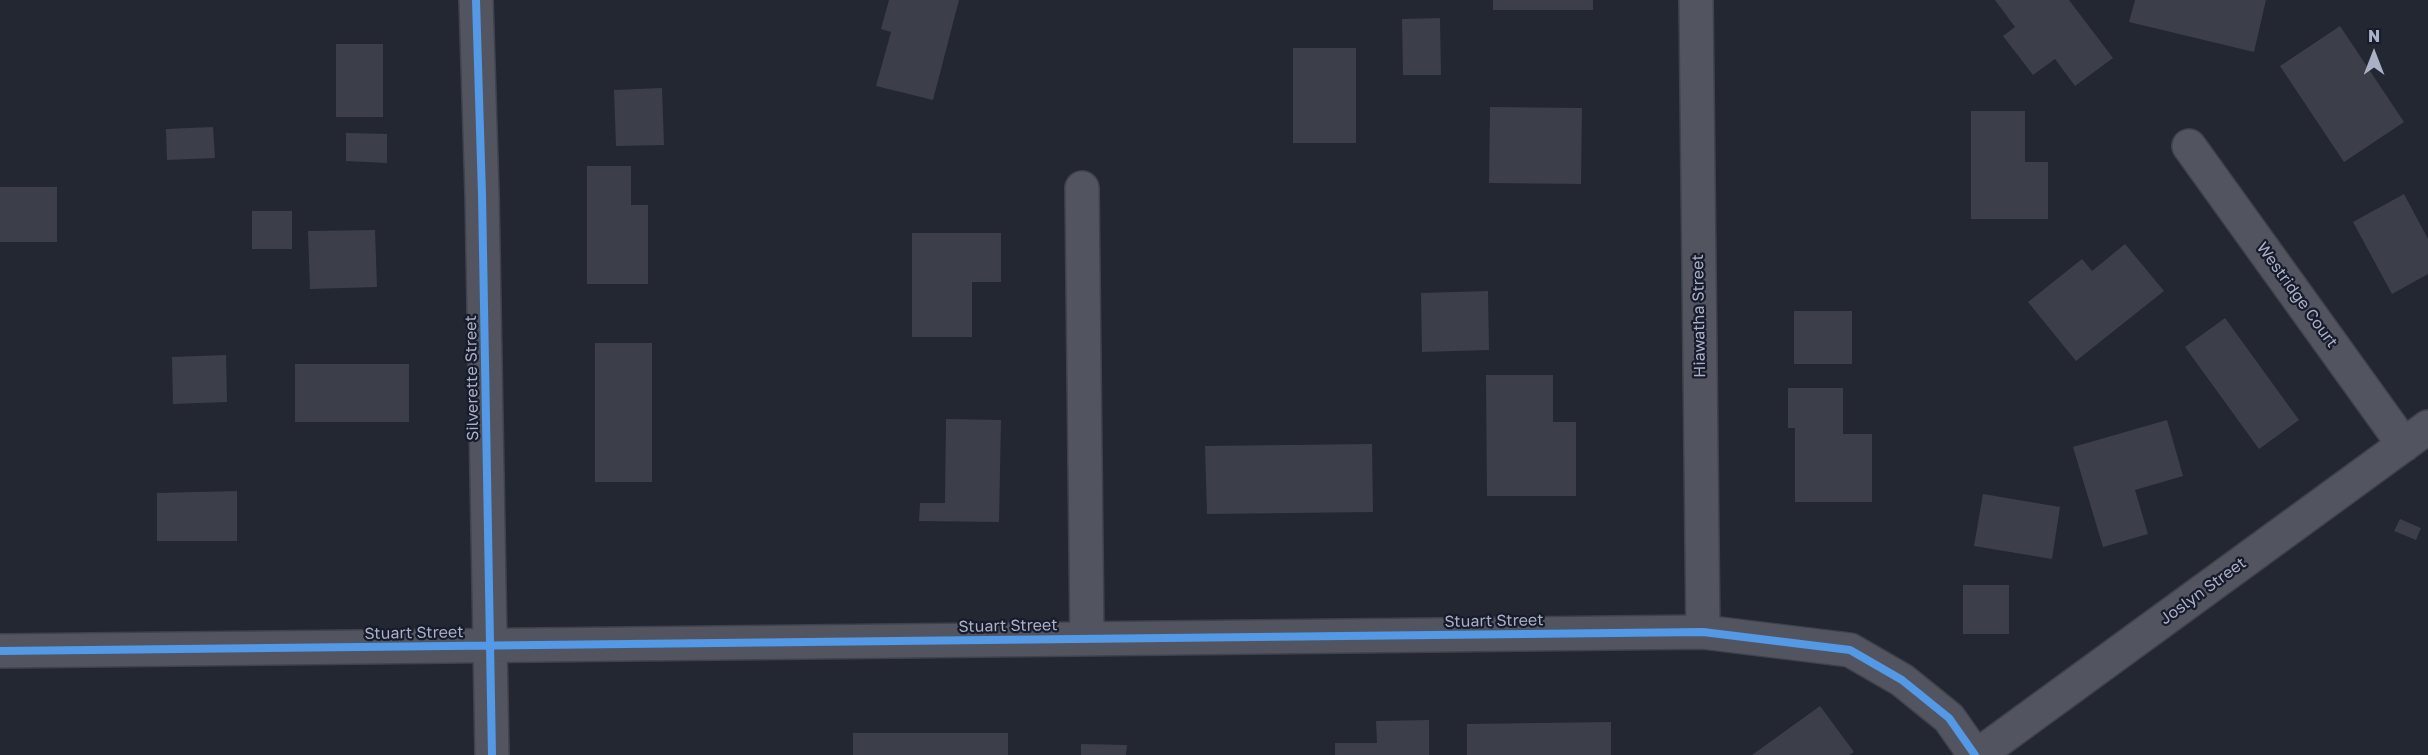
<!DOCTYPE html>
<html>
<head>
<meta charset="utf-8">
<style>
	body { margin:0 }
	#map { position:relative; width:2428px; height:755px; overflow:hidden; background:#232731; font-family:"Golos Text",sans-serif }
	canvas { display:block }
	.north { position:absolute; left:2344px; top:24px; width:60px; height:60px; -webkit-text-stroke:4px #171b2b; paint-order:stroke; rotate:0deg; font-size:16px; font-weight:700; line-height:24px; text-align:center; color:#aab0c5 }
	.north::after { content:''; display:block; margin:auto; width:21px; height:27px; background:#aab0c5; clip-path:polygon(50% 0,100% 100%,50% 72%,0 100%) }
</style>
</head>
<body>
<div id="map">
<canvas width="2428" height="755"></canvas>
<div class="north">N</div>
</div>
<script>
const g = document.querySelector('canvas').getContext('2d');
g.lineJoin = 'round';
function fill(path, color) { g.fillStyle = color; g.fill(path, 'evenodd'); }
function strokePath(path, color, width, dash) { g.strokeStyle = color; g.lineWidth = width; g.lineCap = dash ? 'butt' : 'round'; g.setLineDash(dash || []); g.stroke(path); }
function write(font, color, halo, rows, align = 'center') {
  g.font = font + ' "Golos Text",sans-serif'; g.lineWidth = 4.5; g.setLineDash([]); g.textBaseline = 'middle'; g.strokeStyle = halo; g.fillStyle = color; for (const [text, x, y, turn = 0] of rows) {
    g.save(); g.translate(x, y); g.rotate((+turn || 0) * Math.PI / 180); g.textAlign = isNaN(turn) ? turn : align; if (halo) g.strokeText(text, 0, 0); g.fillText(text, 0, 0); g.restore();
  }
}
fill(new Path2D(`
	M889 0H959L933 100 876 86 891 32 881 29Z
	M1493 0H1593V10H1493Z
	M1995 0H2069L2113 58 2075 86 2055 59 2033 75 2003 36 2015 27Z
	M2135 0H2266L2254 52 2129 22Z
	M1440 18 1441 75H1403L1402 19Z
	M2340 26 2404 122 2344 162 2280 66Z
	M336 44H383V117H336Z
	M1293 48H1356V143H1293Z
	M662 88 664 145 616 146 614 90Z
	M1490 107 1582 108 1581 184 1489 183Z
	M1971 111H2025V162H2048V219H1971Z
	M213 127 215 158 167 160 166 129Z
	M346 133 387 134V163L346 161Z
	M587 166H631V205H648V284H587Z
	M0 187H57V242H0Z
	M2404 194 2428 239V274L2392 294 2353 222Z
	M252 211H292V249H252Z
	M375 230 377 287 310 289 308 231Z
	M912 233H1001V282H972V337H912Z
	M2125 244 2164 291 2076 361 2028 302 2082 259 2092 271Z
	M1488 291 1489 350 1422 352 1421 293Z
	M1794 311H1852V364H1794Z
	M2225 318 2299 420 2259 449 2185 347Z
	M595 343H652V482H595Z
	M226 355 227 402 173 404 172 357Z
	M295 364H409V422H295Z
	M1486 375H1553V422H1576V496H1487Z
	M1788 388H1843V434H1872V502H1795V428H1788Z
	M946 419 1001 420 999 522 919 521 920 503H945Z
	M2167 420 2183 476 2135 490 2148 534 2103 547 2073 447Z
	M1372 444 1373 512 1207 514 1205 446Z
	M237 491V541H157V493Z
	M1983 494 2060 507 2052 559 1974 546Z
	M2400 519 2421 528 2416 540 2394 531Z
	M1963 585H2009V634H1963Z
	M1820 706 1854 752 1849 755H1752Z
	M1429 720V755H1335V743H1377L1376 721Z
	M1611 722V755H1467V724Z
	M853 733H1008V755H853Z
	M1081 744 1127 745 1126 755H1081Z`), '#3c3f49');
const minor = new Path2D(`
	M476 0 482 194 492 755
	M1696 0 1703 632
	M2189 146 2404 445
	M1082 188 1087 639
	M0 651 1703 632 1850 650 1902 680 1949 718 1975 755
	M1978 755 2428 427`);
strokePath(minor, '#3f424a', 36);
strokePath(minor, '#525560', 33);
strokePath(new Path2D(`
	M476 0 482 194 492 755
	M0 651 1703 632 1850 650 1902 680 1949 718 1975 755`), '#5399e6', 8);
write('16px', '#aab0c5', '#171b2b', [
	["Westridge Court",2297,295,54],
	["Hiawatha Street",1699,316,-91],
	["Silverette Street",472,378,-91],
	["Joslyn Street",2203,591,-36],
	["Stuart Street",1494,621,-1],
	["Stuart Street",1008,626,-1],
	["Stuart Street",414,633,-1]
]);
</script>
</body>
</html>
